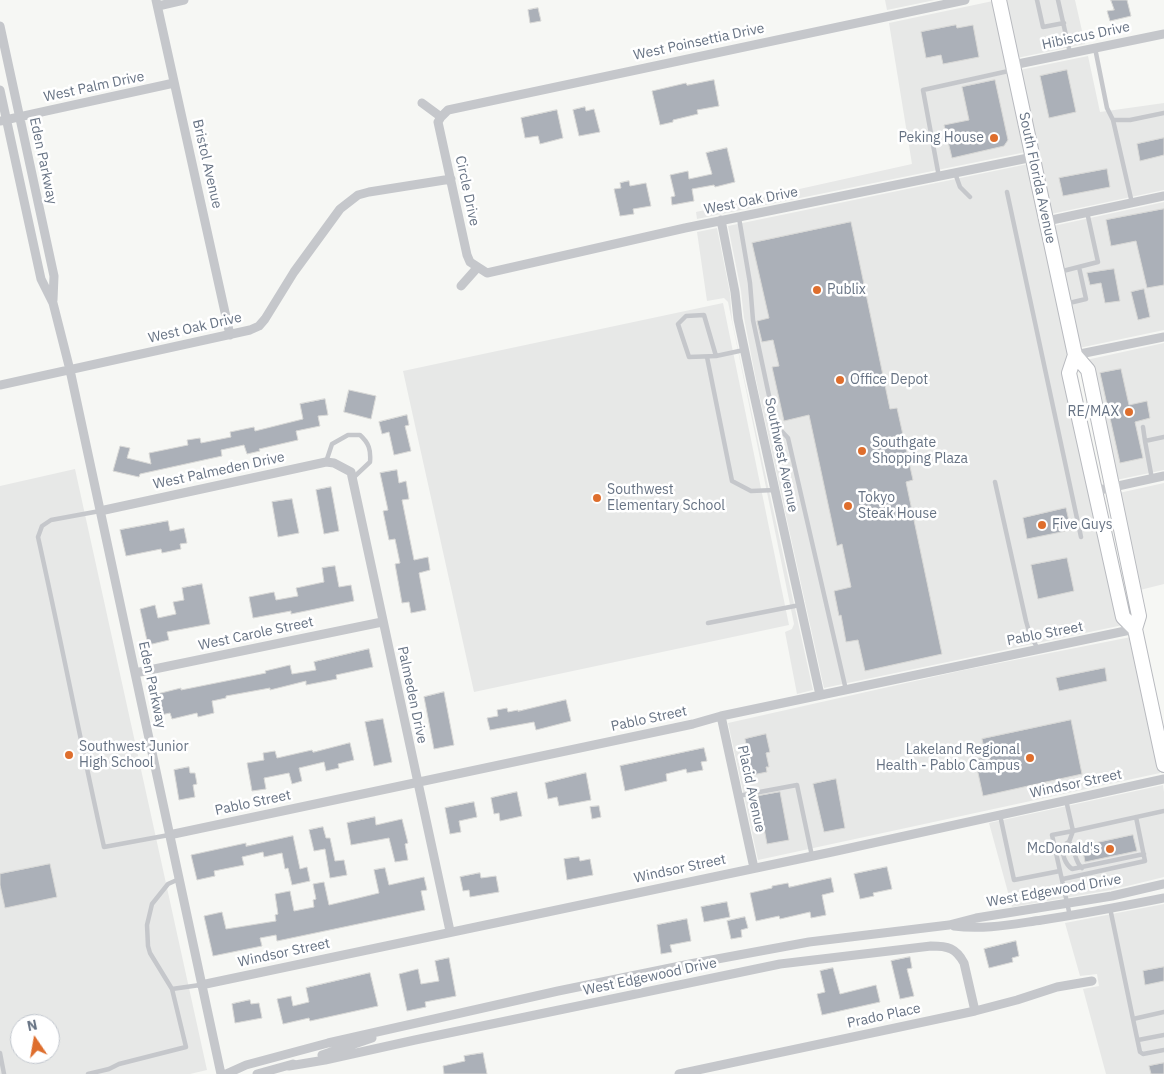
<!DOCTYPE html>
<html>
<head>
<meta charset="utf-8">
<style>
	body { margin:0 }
	#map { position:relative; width:1164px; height:1074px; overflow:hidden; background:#f6f7f4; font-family:"IBM Plex Sans",sans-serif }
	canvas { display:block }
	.north { position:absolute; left:10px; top:1014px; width:50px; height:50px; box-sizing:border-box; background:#fff; border:1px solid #c2c7ce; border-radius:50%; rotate:348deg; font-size:14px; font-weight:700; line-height:20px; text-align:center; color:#677384 }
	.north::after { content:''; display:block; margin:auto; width:18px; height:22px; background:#de6e2d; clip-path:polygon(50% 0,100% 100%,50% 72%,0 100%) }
</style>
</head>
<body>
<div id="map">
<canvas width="1164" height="1074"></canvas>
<div class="north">N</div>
</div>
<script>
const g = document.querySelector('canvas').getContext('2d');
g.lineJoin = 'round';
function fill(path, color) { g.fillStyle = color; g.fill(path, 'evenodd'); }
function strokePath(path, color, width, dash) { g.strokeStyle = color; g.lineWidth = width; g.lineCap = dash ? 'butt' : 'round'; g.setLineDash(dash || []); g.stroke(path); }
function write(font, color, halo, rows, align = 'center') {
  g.font = font + ' "IBM Plex Sans",sans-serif'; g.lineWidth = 5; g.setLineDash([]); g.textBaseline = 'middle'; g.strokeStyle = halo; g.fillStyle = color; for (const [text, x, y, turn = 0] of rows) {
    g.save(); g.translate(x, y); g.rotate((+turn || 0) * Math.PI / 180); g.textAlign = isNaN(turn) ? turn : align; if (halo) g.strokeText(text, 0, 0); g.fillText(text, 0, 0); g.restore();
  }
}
fill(new Path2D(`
	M885 0H935L887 10Z
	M1004 0H1075L1085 44 1017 58Z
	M993 1 1026 152 697 219 696 212 912 164 889 23Z
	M1088 56 1100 112 1164 103V190L1051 214 1020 70Z
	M1028 164 1069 353 1067 355 1123 625 824 688 756 380 744 318 741 291 728 226Z
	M1164 202V330L1079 348 1053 226Z
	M717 228 730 293 732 320 745 382 813 690 797 694 785 632 792 629 794 624 728 302 724 298 707 301 697 232Z
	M723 303 789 625 474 692 403 371Z
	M1164 343V470L1116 480 1086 360Z
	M75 469 207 1070 190 1074H0V486ZM20 1024H50V1054H20Z
	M1164 483V584L1140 590 1119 493Z
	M1131 637 1160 773 758 860 728 723 964 670Z
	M1163 785 1164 792V877L1111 890 1012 907 989 823Z
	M1164 904V1074H1106L1083 989 1099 986 1097 974 1080 976 1065 923Z`), '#e7e8e7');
const building = new Path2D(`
	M1111 0H1127L1131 16 1110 21 1107 11 1114 10Z
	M538 8 541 21 530 23 528 10Z
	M956 25 957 28 973 25 979 57 943 64 941 55 926 58 921 32Z
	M1067 70 1076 112 1049 118 1040 76Z
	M714 80 719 106 697 110 698 114 673 120V122L660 125 652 91 686 83 687 85Z
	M995 80 1008 140 1004 146 952 158 944 125 969 120 962 87Z
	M585 107 586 111 594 109 600 132 579 136 573 110Z
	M557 110 563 138 540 144 538 136 525 138 521 118Z
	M1164 138V155L1140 161 1137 144Z
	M727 148 735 182 715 187 714 185 692 189 694 201 672 205 671 197 675 196 670 175 688 171 689 179 712 174 706 153Z
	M1107 169 1110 187 1063 196 1059 178Z
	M629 181 630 186 646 183 651 206 633 209 634 214 620 216 614 189 621 188 620 183Z
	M1164 209V285L1147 288 1136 241 1111 246 1106 220Z
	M851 222 890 409 897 408 913 480 906 482 942 654 865 671 858 640 846 642 841 615 839 616 834 591 851 587 842 544 837 546 809 415 784 421 772 367 779 366 773 340 762 342 757 321 769 318 752 243Z
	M1114 269 1120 301 1105 303 1101 283 1090 285 1087 273Z
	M1144 289 1150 317 1138 320 1131 292Z
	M1121 369 1129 405 1147 401 1150 418 1135 422 1143 458 1120 463 1100 373Z
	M349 390 376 396 371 419 344 412Z
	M325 399 328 415 318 416 320 426 296 431 298 440 259 449 260 451 247 454 244 445 221 450 222 456 140 474 139 477 113 471 120 446 130 448 127 458 151 464 149 453 188 445 187 440 200 438 201 443 231 437 230 432 254 427 255 431 303 419 300 404Z
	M407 415 409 425 405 426 411 451 394 455 389 432 382 434 379 422Z
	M397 470 399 483 406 481 409 499 402 500 414 560 428 557 430 570 419 573 426 610 411 613 409 602 402 603 395 564 400 563 395 539 389 540 383 511 388 510 380 473Z
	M331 487 339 531 324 534 316 490Z
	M292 499 299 533 278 537 272 502Z
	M1066 508 1071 530 1027 539 1023 518Z
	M168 521 170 531 184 528 187 543 180 544 181 549 162 553 161 549 126 556 120 530Z
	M1067 558 1074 591 1038 599 1031 565Z
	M335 566 339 587 351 585 354 601 291 614V611L253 618 249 597 274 592 276 600 298 596 296 588 324 582 322 568Z
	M202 584 210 624 167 632 169 640 148 645 140 609 155 605 158 618 176 614 173 602 184 600 182 588Z
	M369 649 373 667 336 675 337 679 306 685V681L270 690V688L226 696V698L212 701 214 713 198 717 197 713 172 719 170 713 161 715 157 694 181 688V690L266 673 265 671 290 665 292 674 316 670 314 662Z
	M1105 668 1107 681 1059 691 1056 678Z
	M444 692 454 745 434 749 424 697Z
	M566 700 571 721 536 730 534 722 490 730 487 718 498 716 497 710 507 708 508 712 518 710V711Z
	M383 719 392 762 374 766 365 722Z
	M1071 720 1082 774 983 796 975 759 986 757 982 739Z
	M766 734 770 752 766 753 769 767H766L767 772 752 775 745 739Z
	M350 743 354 760 338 764 339 768 326 771 324 762 299 768 302 781 292 784 289 773 264 778 266 789 252 791 247 763 264 760 263 753 275 751 277 758 312 750 313 752Z
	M704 748 707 761 701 762 703 770 687 773 686 769 666 774 667 781 625 791 620 766Z
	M189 767 190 773H195L197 784 193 785 195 797 179 800 174 770Z
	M586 773 591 800 559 806 557 797 548 799 545 783Z
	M836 779 845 828 824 832 813 784Z
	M517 792 522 816 500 821 499 813 494 814 491 798Z
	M780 792 789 840 767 844 758 796Z
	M474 802 477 817 459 821 461 832 450 834 445 808Z
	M599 806 601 817 592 819 590 807Z
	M375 817 376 825 402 819 408 843 405 844 408 860 395 862 389 838 351 845 347 823Z
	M323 827 326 838H330L335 861 344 860 347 875 330 878 325 849 314 851 309 830Z
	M1133 835 1137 851 1085 862 1082 846Z
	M293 836 300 869 307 867 310 881 292 885 288 868 285 869 282 853 264 857 263 852 242 857 244 865 214 871 215 876 197 880 191 855 246 843V846Z
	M579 857 580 861 590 859 593 875 567 880 564 859Z
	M50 864 57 897 5 908 0 885V874Z
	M887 867 892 889 873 893 874 896 860 899 854 874Z
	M385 868 389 885 424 877 427 890 421 891 425 910 277 941 276 935 260 938 262 946 213 956 204 916 222 912 226 929 276 921 275 915 278 914 275 894 290 891 294 911 314 907 313 900 316 899 313 884 324 882 329 905 346 901 379 893 374 870Z
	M480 873 481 878 496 876 499 892 470 897 469 890 463 891 460 877Z
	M831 878 834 892 822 895 826 915 811 918 810 912 780 919 779 916 756 921 750 893 772 888V886L788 883 789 887Z
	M727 902 730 917 704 922 701 907Z
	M745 917 748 928 741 930 742 937 731 939 727 921Z
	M687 919 691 941 670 945 672 952 661 954 657 925Z
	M1016 941 1019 956 1012 958 1013 962 989 968 984 949Z
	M910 957 912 968 907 969 914 996 900 999 891 961Z
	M449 958 456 996 425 1002 426 1007 407 1011 399 974 418 969 421 984 439 981 435 961Z
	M1164 967V981L1145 985 1143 971Z
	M833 968 840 994 876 985 880 1002 822 1015 817 994 825 992 820 971Z
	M370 973 378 1006 310 1021 309 1018 283 1024 277 999 291 996 293 1006 309 1002 306 988Z
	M250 1000 251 1004 259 1003 262 1018 235 1023 232 1004Z
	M483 1053 487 1074H444L443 1066 465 1061 464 1056Z
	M1164 1063V1074H1151L1149 1066Z`);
fill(building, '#abb0b8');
strokePath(building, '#d8d8d6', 1);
const primary = new Path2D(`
	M999 0 1075 355 1088 370 1139 616 1135 629 1164 765
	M1075 355 1069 373 1123 617 1135 629`);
strokePath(primary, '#b8babf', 16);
strokePath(new Path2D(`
	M1037 0 1043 27 1064 23
	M1058 0 1070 53
	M1095 48 1107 108 1113 120H1130L1164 113
	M1113 120 1132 203
	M955 173 960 187 970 197
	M939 177 923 90 1013 70
	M1007 192 1081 537
	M739 218 750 283 753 320 775 424 788 438 846 690
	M1059 272 1098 262 1087 212
	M1065 304 1086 299 1079 267
	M716 356 704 315 686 316 678 324 689 357 716 356 744 350
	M707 357 732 481 751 491 775 490
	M1143 427 1145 441
	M326 462 332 444 348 435H360C369 443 371 450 370 462L353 478
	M1152 479 1145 441 1164 437
	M995 482 1026 621 1030 635 1038 649
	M100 511 51 520 42 526 38 537C61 640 81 744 104 847L169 835
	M708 623 800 605
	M738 796 797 785 812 856
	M1066 800 1073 831 1052 835 1070 916
	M1000 815 1014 880 1060 871
	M1069 842 1062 846C1063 855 1064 863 1072 869L1144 854
	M1082 868C1074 861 1076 850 1069 842L1073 831 1164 811
	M1063 879 1145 861 1136 817
	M1110 908 1133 1019 1164 1012
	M172 989 200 985
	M1133 1019 1140 1052 1143 1054 1164 1050
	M1138 1040 1164 1035
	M0 1053 4 1074
	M88 1074 109 1069 119 1064 186 1047 172 989 150 953 148 946 147 925 152 904 168 884 179 879`), '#c5c7cb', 4.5);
strokePath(new Path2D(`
	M156 0 230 335
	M965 0 448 110 441 117 438 122 467 255 470 262 487 273 685 228 1033 157
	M158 6 184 0
	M0 26 54 276 53 300
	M1013 65 1164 34
	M0 90 41 279 53 303 70 370 221 1074
	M422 103 441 117
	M0 121 174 83
	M721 220 735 292 738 319 751 381 820 695
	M1047 221 1164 196
	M461 286 477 268
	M1075 355 1164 337
	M0 385 250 330 259 326 265 319 294 272 340 209 358 195 369 192 451 179
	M1095 491 1164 476
	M100 511 326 462 334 463 351 472 450 931
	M135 673 382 622
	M721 716 754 868
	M169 835 693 724 721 716 1135 629
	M954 926C984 930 1013 924 1042 920 1083 914 1124 906 1164 898
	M201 985 832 852 1164 779
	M322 1055 372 1038
	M289 1066 325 1060 415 1040 780 964 931 946C948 946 956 948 964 963L975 1011
	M226 1074 246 1065 328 1043 558 991 690 964 809 942 949 925 976 918 1112 896 1164 884
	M257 1074 293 1064
	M679 1074 975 1011 1017 1000 1057 987 1092 981`), '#c5c7cb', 9);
strokePath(primary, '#fff', 14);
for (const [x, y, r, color] of [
	[994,138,5,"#de6e2d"],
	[817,290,5,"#de6e2d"],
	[840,380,5,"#de6e2d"],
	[1129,412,5,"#de6e2d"],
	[862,451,5,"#de6e2d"],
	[597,498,5,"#de6e2d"],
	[848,506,5,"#de6e2d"],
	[1042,525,5,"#de6e2d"],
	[69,755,5,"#de6e2d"],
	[1030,758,5,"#de6e2d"],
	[1110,849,5,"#de6e2d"]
]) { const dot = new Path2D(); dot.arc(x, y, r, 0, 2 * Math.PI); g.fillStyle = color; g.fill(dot); strokePath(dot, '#fff', 2); }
write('14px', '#677384', '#fff', [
	["Hibiscus Drive",1086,36,-12],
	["West Poinsettia Drive",699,42,-12],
	["West Palm Drive",94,87,-12],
	["Eden Parkway",43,161,78],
	["Bristol Avenue",207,164,77],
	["South Florida Avenue",1037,178,78],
	["Circle Drive",467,191,78],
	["West Oak Drive",751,201,-11],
	["West Oak Drive",195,328,-13],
	["Southwest Avenue",781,455,78],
	["West Palmeden Drive",219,471,-12],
	["West Carole Street",256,634,-12],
	["Pablo Street",1045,634,-11],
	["Eden Parkway",152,685,78],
	["Palmeden Drive",412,695,78],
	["Pablo Street",649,719,-12],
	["Windsor Street",1076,784,-12],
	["Placid Avenue",751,789,78],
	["Pablo Street",253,803,-12],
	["Windsor Street",680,869,-12],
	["West Edgewood Drive",1054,891,-10],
	["Windsor Street",284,953,-12],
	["West Edgewood Drive",650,977,-12],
	["Prado Place",884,1016,-12]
]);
write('14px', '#677384', '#fff', [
	["Peking House",984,138,"right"],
	["Publix",827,290],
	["Office Depot",850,380],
	["RE/MAX",1119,412,"right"],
	["Southgate",872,443],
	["Shopping Plaza",872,459],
	["Southwest",607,490],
	["Elementary School",607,506],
	["Tokyo",858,498],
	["Steak House",858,514],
	["Five Guys",1052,525],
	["Southwest Junior",79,747],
	["High School",79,763],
	["Lakeland Regional",1020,750,"right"],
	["Health - Pablo Campus",1020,766,"right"],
	["McDonald's",1100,849,"right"]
], 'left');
</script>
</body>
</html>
